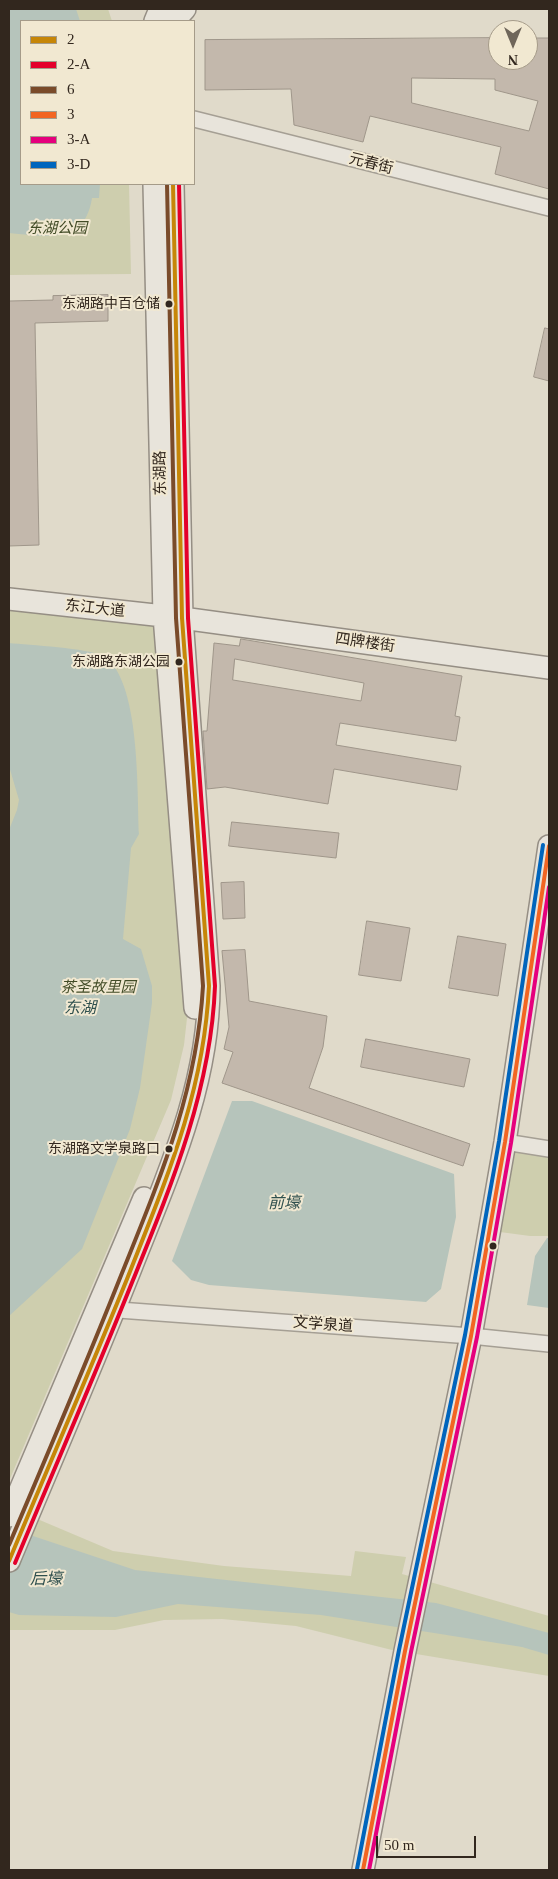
<!DOCTYPE html>
<html>
<head>
<meta charset="utf-8">
<style>
	body { margin:0 }
	#map { position:relative; width:558px; height:1879px; overflow:hidden; background:#e0daca; font-family:"Times New Roman",serif }
	canvas { display:block }
	.frame { position:absolute; inset:0; border:10px solid #32271e; pointer-events:none }
	.legend { position:absolute; left:20px; top:20px; width:175px; height:165px; box-sizing:border-box; background:#f1e8d1; border:1px solid #a59b89; margin:0; padding:6px 9px; list-style:none; font-size:15px; color:#32271e }
	.legend li { display:flex; align-items:center; gap:10px; height:25px }
	.legend b { width:25px; border:1px solid #a59b89 }
	.north { position:absolute; left:488px; top:20px; width:50px; height:50px; box-sizing:border-box; background:#f1e8d1; border:1px solid #a59b89; border-radius:50%; rotate:180deg; font-size:14px; font-weight:700; line-height:20px; text-align:center; color:#32271e }
	.north::after { content:''; display:block; margin:auto; width:18px; height:22px; background:#6f665a; clip-path:polygon(50% 0,100% 100%,50% 72%,0 100%) }
	.scale { position:absolute; left:376px; top:1836px; width:100px; height:22px; box-sizing:border-box; border:2px solid #32271e; border-top:0; padding-left:6px; font-size:15px; line-height:18px; white-space:nowrap; color:#32271e; -webkit-text-stroke:4px #f1e8d1; paint-order:stroke }
</style>
</head>
<body>
<div id="map">
<canvas width="558" height="1879"></canvas>
<div class="frame"></div>
<ul class="legend">
<li><b style="height:6px;background:#c68608"></b>2</li>
<li><b style="height:6px;background:#e4002b"></b>2-A</li>
<li><b style="height:6px;background:#7a4b2a"></b>6</li>
<li><b style="height:6px;background:#f26522"></b>3</li>
<li><b style="height:6px;background:#e5007d"></b>3-A</li>
<li><b style="height:6px;background:#0065bd"></b>3-D</li>
</ul>
<div class="north">N</div>
<div class="scale">50 m</div>
</div>
<script>
const g = document.querySelector('canvas').getContext('2d');
g.lineJoin = 'round';
function fill(path, color) { g.fillStyle = color; g.fill(path, 'evenodd'); }
function strokePath(path, color, width, dash) { g.strokeStyle = color; g.lineWidth = width; g.lineCap = dash ? 'butt' : 'round'; g.setLineDash(dash || []); g.stroke(path); }
function write(font, color, halo, rows, align = 'center') {
  g.font = font + ' "Times New Roman","Noto Sans SC",serif'; g.lineWidth = 4; g.setLineDash([]); g.textBaseline = 'middle'; g.strokeStyle = halo; g.fillStyle = color; for (const [text, x, y, turn = 0] of rows) {
    g.save(); g.translate(x, y); g.rotate((+turn || 0) * Math.PI / 180); g.textAlign = isNaN(turn) ? turn : align; if (halo) g.strokeText(text, 0, 0); g.fillText(text, 0, 0); g.restore();
  }
}
fill(new Path2D(`
	M9 9H108L112 21H21V184H129L131 274 9 275Z
	M9 609 155 626 189 1000 184 1045 171 1100 9 1481Z
	M516 1148 549 1153V1236H530L500 1232Z
	M9 1507 113 1551 224 1566 351 1576 355 1551 406 1557 402 1574 549 1616V1676L392 1650 296 1626 222 1619 164 1620 115 1630H9Z`), '#ceceae');
fill(new Path2D(`
	M9 9H76L80 21H21V184H100L99 198H92C85 246 44 236 9 233Z
	M9 643C29 645 88 648 103 656 141 678 137 794 139 834L131 848 123 939 141 949 152 986V1003L140 1088 130 1129 82 1249 9 1316V830L17 810 19 800 9 766Z
	M232 1101H252L454 1174 456 1217 441 1289 426 1302 209 1285 191 1280 172 1261Z
	M547 1238H549V1308L527 1305 535 1256Z
	M9 1528 135 1570 436 1603 549 1633V1655L522 1647 321 1615 178 1604 116 1617 19 1615 9 1612Z`), '#b6c4bb');
const building = new Path2D(`
	M498 38V60H528V38H549V189L495 174 501 147 370 116 363 142 294 125 291 89 205 90V40ZM412 78 495 79V90L538 101 529 131 412 103Z
	M108 295V321L35 323 39 545 9 546V301L53 300V296Z
	M545 328 549 329V381L534 377Z
	M241 639 462 676 455 716 460 717 456 741 340 723 336 745 461 766 457 790 334 769 328 804 225 787 207 789 203 731H207L214 643 239 646ZM235 659 364 683 361 701 233 680Z
	M232 822 339 833 336 858 229 846Z
	M244 882 245 918 223 919 221 883Z
	M367 921 410 928 401 981 359 975Z
	M458 936 506 944 498 996 449 988Z
	M245 950 249 1001 327 1016 323 1047 309 1088 470 1144 463 1166 222 1083 233 1052 224 1049 229 1027 222 951Z
	M366 1039 470 1059 464 1087 361 1067Z`);
fill(building, '#c3b8ac');
strokePath(building, '#9f968a', 1);
const street = new Path2D(`
	M194 119 549 208
	M505 1142 549 1149
	M105 1309 471 1336 549 1344`);
const secondary = new Path2D(`
	M155 21 160 9
	M174 21 185 9
	M154 184 164 616 195 1008
	M9 599 182 618 549 668
	M9 1516 144 1198
	M9 1561C50 1463 92 1366 131 1268 167 1177 209 1086 209 986L182 618 173 184
	M363 1870 405 1651 471 1336 505 1142 549 846`);
strokePath(street, '#a59f94', 18);
strokePath(secondary, '#958e84', 24);
strokePath(street, '#e8e4db', 15);
strokePath(secondary, '#e8e4db', 21);
strokePath(new Path2D(`
	M9 1561C48 1467 89 1373 127 1279 166 1180 204 1093 209 986L182 618 173 184`), '#c68608', 4);
strokePath(new Path2D(`
	M15 1563C54 1469 95 1375 133 1280 172 1184 211 1090 215 986L188 618 179 184`), '#e4002b', 4);
strokePath(new Path2D(`
	M9 1545C47 1455 86 1364 122 1273 161 1176 197 1091 203 986L176 618 167 184`), '#7a4b2a', 4);
strokePath(new Path2D(`
	M363 1870 405 1651 471 1336 505 1142 549 846`), '#f26522', 4);
strokePath(new Path2D(`
	M369 1870 411 1652 477 1337 511 1143 549 887`), '#e5007d', 4);
strokePath(new Path2D(`
	M357 1869 399 1650 465 1335 499 1141 543 845`), '#0065bd', 4);
for (const [x, y, r, color] of [
	[169,304,4.5,"#32271e"],
	[179,662,4.5,"#32271e"],
	[169,1149,4.5,"#32271e"],
	[493,1246,4.5,"#32271e"]
]) { const dot = new Path2D(); dot.arc(x, y, r, 0, 2 * Math.PI); g.fillStyle = color; g.fill(dot); strokePath(dot, '#f1e8d1', 2); }
write('14px', '#32271e', '#f1e8d1', [
	["东湖路中百仓储",160,304],
	["东湖路东湖公园",170,662],
	["东湖路文学泉路口",160,1149]
], 'right');
write('15px', '#32271e', '#f1e8d1', [
	["元春街",371,164,14],
	["东湖路",161,473,-91],
	["东江大道",95,609,6],
	["四牌楼街",365,643,8],
	["文学泉道",323,1325,4]
]);
write('italic 15px', '#424c27', '#f1e8d1', [
	["东湖公园",57,229],
	["茶圣故里园",98,988]
]);
write('italic 16px', '#2f504e', '#f1e8d1', [
	["东湖",80,1009],
	["前壕",284,1204],
	["后壕",46,1580]
]);
</script>
</body>
</html>
